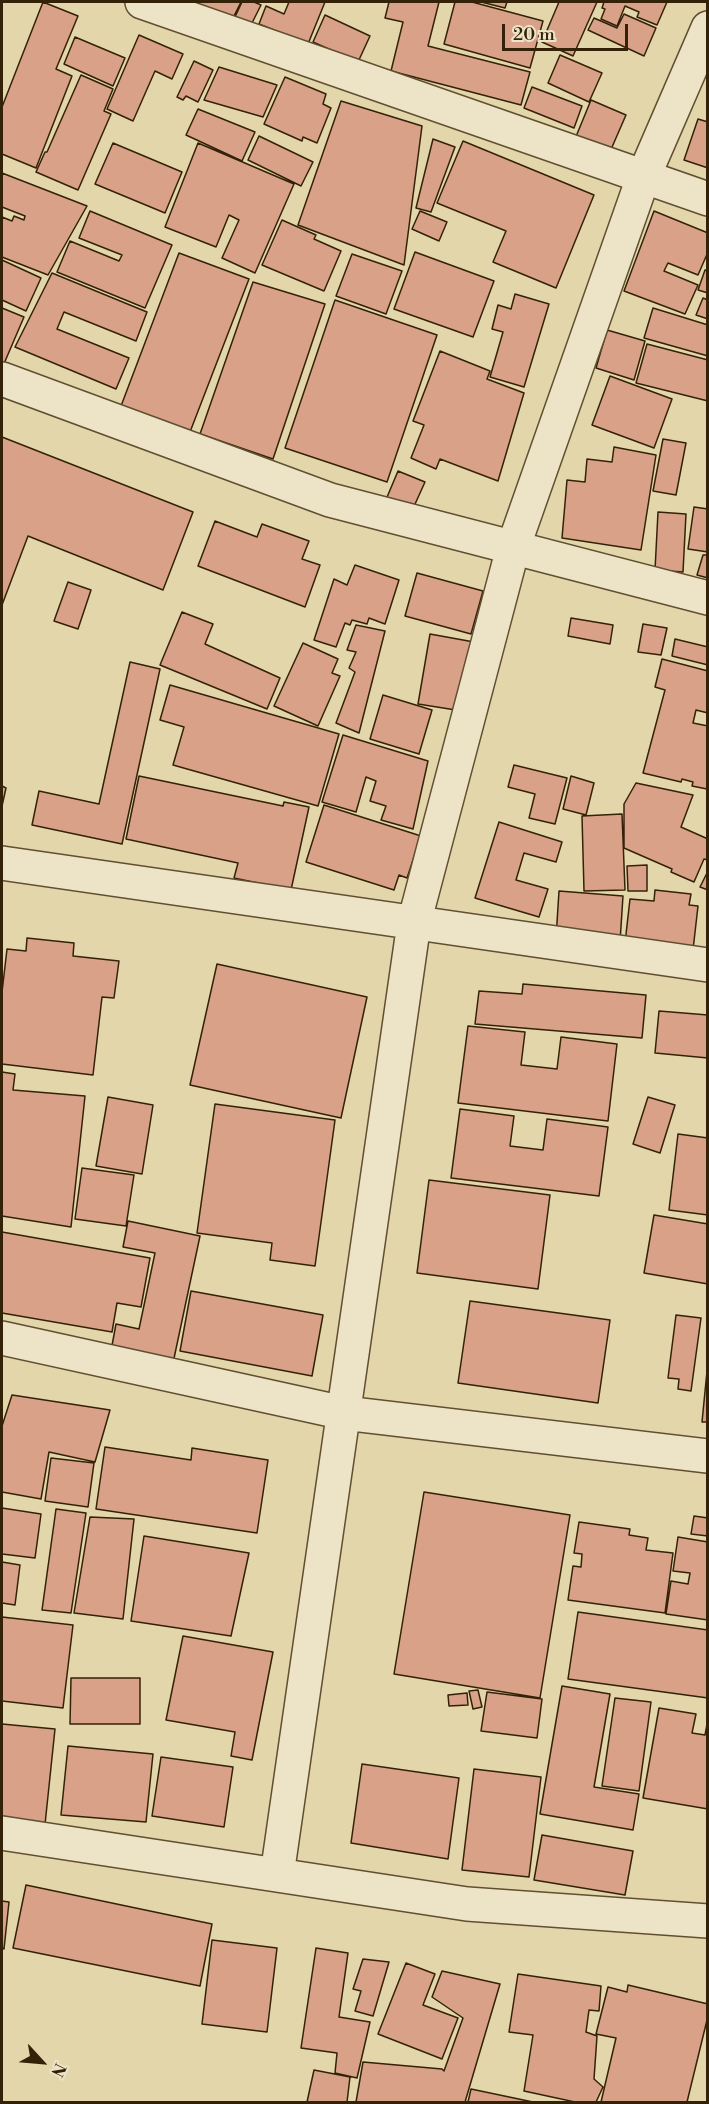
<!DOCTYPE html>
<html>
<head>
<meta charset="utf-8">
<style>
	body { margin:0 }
	#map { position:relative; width:709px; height:2104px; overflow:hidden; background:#e3d6aa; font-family:"Libre Bodoni",serif }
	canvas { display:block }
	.frame { position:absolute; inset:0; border:3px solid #342208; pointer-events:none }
	.north { position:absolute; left:12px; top:2032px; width:60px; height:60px; -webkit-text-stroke:4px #ede4c8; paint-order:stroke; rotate:116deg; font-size:16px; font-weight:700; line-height:24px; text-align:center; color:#342208 }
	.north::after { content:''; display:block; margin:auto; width:21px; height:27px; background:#342208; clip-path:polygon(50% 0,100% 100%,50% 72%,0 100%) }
	.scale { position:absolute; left:502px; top:24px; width:126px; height:27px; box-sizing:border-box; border:3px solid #342208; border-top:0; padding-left:8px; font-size:18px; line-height:21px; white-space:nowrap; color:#342208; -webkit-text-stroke:4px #ede4c8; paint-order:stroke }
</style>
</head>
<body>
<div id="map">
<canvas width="709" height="2104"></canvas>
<div class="frame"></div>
<div class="north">N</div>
<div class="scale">20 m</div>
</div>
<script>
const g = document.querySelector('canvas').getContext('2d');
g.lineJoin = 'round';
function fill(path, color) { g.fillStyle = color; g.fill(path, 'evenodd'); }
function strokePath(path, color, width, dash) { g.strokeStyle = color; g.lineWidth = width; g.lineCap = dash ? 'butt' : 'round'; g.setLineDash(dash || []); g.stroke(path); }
const building = new Path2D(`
	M43 2 78 16 56 69 72 76 36 168 2 154V107Z
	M189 2H241L231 22Z
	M242 2H254L261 5 250 27 234 19Z
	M289 2H325L308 44 259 24 266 6 284 14Z
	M389 2H439L428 46 530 72 521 105 391 71 403 22 385 18Z
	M455 2H472L543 21 530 68 444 44Z
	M481 2H507L505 8Z
	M559 2H597L573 56 542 42Z
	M604 2H667L657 25 637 17 639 12 625 6 617 26 601 19 605 9 602 8Z
	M624 14 656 28 644 56 588 30 594 18 617 28Z
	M325 15 370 36 358 62 313 42Z
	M139 35 183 54 172 79 155 71 133 121 107 109Z
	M75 37 125 58 113 86 64 64Z
	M560 55 602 73 589 102 548 83Z
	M194 61 213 70 198 102 186 96 183 100 177 97Z
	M219 67 277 85 263 117 204 100Z
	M81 75 113 89 104 111 111 114 78 190 36 172 45 152H47Z
	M285 77 326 94 323 104 331 108 317 143 303 137 302 141 264 124Z
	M532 87 582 106 574 128 524 108Z
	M591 100 626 115 609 154 575 139Z
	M341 101 422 126 404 265 298 225Z
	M198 109 255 132 242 161 186 135Z
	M698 119 708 122V168L684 160Z
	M259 136 313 162 301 186 248 160Z
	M433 139 455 147 431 212 416 208Z
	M463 141 594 195 556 288 493 262 506 231 437 203Z
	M113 143 182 172 165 213 95 184Z
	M198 143 294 184 255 273 222 258 239 220 229 215 216 247 165 227Z
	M2 173 87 206 48 275 2 257V217L12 221 14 216 24 220 25 216 2 207Z
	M90 211 172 245 145 308 57 272 70 241 119 261 122 255 79 238Z
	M420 211 447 222 439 241 412 229Z
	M654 211 708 233V252L698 275 668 263 664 271 698 285 685 314 624 291Z
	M282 220 316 235 314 239 341 251 324 291 262 265Z
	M415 252 494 281 473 337 394 309Z
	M179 253 249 279 190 432 121 406Z
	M352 254 402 271 386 314 336 296Z
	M2 260 41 278 26 311 2 300Z
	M705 270 708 271V293L698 290Z
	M52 273 147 312 136 341 64 312 57 329 129 358 116 389 15 347Z
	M253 282 325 304 273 459 200 434Z
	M515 294 549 304 524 387 490 377 503 332 492 329 498 305 511 309Z
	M703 298 708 300V319L696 315Z
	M335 300 437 335 387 482 285 448Z
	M2 308 24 317 3 366H2Z
	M653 308 708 325V356L644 338Z
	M607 330 645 341 634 380 596 368Z
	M647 344 708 360V401L636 383Z
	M440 351 490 371 487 379 524 393 498 481 440 459 436 469 411 458 424 425 413 421Z
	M610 376 672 399 654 448 592 425Z
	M2 437 193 512 163 590 28 536 2 605Z
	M663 439 686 443 676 495 653 491Z
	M614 447 656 455 641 550 562 538 567 480 585 482 587 459 612 462Z
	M398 471 425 482 411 513 385 502Z
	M694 507 708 509V552L688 549Z
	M658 512 686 514 683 572 655 570Z
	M215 521 257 537 262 524 309 541 302 559 320 565 305 607 198 566Z
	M703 555H708V578L697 575Z
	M355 565 399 580 385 624 369 618 367 624 352 620 350 625 345 623 336 647 314 640 334 579 347 585Z
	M417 573 483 591 471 634 405 616Z
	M68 582 91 590 78 629 54 621Z
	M182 612 213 624 205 644 280 678 267 709 160 665Z
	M571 618 613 625 610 644 568 636Z
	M643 624 667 628 661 655 638 652Z
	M356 625 385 631 359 733 336 723 355 672 349 668 356 652 347 650Z
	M430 634 474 642 462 711 418 704Z
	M675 639 708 647V665L672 656Z
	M303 643 338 659 332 673 340 676 318 726 274 706Z
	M662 659 708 671V713L696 710 693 723 708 726 707 789 692 786 693 782 682 779 681 782 643 773 665 690 655 687Z
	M130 662 160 669 122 844 32 825 39 791 99 804Z
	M170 685 339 734 318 806 173 765 184 727 160 720Z
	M383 695 432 710 419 754 370 739Z
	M343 735 428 761 413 829 381 820 386 806 370 801 376 781 366 777 356 812 322 802Z
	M514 765 567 778 555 824 529 818 535 794 508 787Z
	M139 776 283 806 284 802 309 807 291 890 234 878 238 863 126 839Z
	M571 776 594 783 586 815 563 809Z
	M636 783 693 795 681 827 708 839V860L704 859 694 882 671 872 672 869 624 848V804Z
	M2 786 6 788 2 806Z
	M324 805 421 836 407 878 399 875 394 890 306 862Z
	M622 814 625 890 584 891 582 816Z
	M499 822 562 842 556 862 524 853 516 880 548 889 539 917 475 898Z
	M647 865V891H628L627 866Z
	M708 871V890L700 887Z
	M655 890 691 894 689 905 698 906 693 950 625 943 630 899 654 901Z
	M559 891 623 896 620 942 556 938Z
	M27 938 74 943 73 956 119 961 114 998 102 997 93 1075 2 1064V992L7 949 26 951Z
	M217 964 367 997 341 1118 190 1085Z
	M523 984 646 995 642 1038 475 1024 479 991 522 994Z
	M659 1011 708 1015V1058L655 1053Z
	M468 1026 525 1032 521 1065 557 1069 561 1037 617 1044 608 1121 458 1103Z
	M2 1072 15 1074 13 1090 85 1096 71 1227 2 1216Z
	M108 1097 153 1105 142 1174 96 1166Z
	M648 1097 675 1105 660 1153 633 1144Z
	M215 1104 335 1120 315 1266 270 1260 272 1243 197 1233Z
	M460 1109 514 1116 510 1146 543 1150 547 1119 608 1127 599 1196 451 1178Z
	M678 1134 708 1138V1215L669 1210Z
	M82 1168 134 1175 126 1226 75 1219Z
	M429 1180 550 1195 538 1289 417 1273Z
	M654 1215 708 1224V1284L644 1273Z
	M128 1221 200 1236 173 1363 111 1351 116 1324 139 1329 155 1253 123 1247Z
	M2 1232 150 1258 141 1307 117 1303 112 1332 2 1313Z
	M191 1291 323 1315 312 1376 180 1351Z
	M470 1301 610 1320 598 1403 458 1383Z
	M676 1315 701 1318 691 1391 678 1389 679 1379 668 1378Z
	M708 1361V1422H702Z
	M12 1395 110 1410 95 1462 49 1452 41 1499 2 1492V1426Z
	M105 1447 191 1460 192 1448 268 1460 257 1533 96 1509Z
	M51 1458 94 1463 88 1507 45 1501Z
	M424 1492 570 1515 540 1698 394 1674Z
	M2 1508 41 1514 35 1558 2 1554Z
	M56 1509 86 1513 71 1613 42 1610Z
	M694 1516 708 1518V1536L691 1534Z
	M90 1517 134 1519 123 1619 74 1613Z
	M579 1522 630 1529 629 1535 648 1538 646 1550 673 1553 665 1613 568 1600 573 1566 581 1567 582 1554 574 1553Z
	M144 1536 249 1553 231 1636 131 1621Z
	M678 1537 708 1542V1620L666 1614 671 1581 688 1584 690 1573 673 1571Z
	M2 1562 20 1565 15 1605 2 1603Z
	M578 1612 708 1630V1698L568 1679Z
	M2 1617 73 1625 63 1708 2 1701Z
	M183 1636 273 1652 252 1760 231 1756 235 1732 166 1720Z
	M71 1678H140V1724H70Z
	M562 1686 610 1694 594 1787 639 1794 633 1830 540 1814Z
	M478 1690 482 1707 473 1709 469 1691Z
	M487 1692 542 1699 537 1738 481 1731Z
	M467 1693 468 1705 449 1706 448 1695Z
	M615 1698 651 1702 639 1791 602 1786Z
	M659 1708 696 1714 692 1733 705 1735 708 1719V1809L643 1798Z
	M2 1724 55 1729 44 1834 2 1830Z
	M68 1746 153 1754 146 1822 61 1815Z
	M161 1757 233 1767 224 1827 152 1816Z
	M362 1764 459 1778 448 1859 351 1843Z
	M474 1769 541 1777 529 1877 462 1870Z
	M542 1835 633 1851 625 1895 534 1880Z
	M26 1885 212 1924 200 1986 13 1948Z
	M2 1901 9 1902 4 1949 2 1948Z
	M212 1940 277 1948 267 2032 202 2024Z
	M316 1948 348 1953 339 2017 370 2022 357 2078 335 2073 337 2053 301 2048Z
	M363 1959 389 1962 373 2016 355 2011 361 1991 353 1989Z
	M406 1963 435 1974 423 2005 458 2018 442 2059 378 2034Z
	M442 1971 500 1984 465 2102H356L363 2062 442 2069 444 2071 463 2018 432 1997Z
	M518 1974 601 1986 599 2011 589 2010 586 2032 597 2036 594 2079 603 2087 596 2102H575L524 2091 533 2035 509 2032Z
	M628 1985 708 2004V2016L687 2102H601L616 2038 596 2034 608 1987 627 1992Z
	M314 2070 350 2077 347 2102H307Z
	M471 2089 533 2102H468Z`);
fill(building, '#d8a188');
strokePath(building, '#342208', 1.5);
const minor = new Path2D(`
	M142 2 708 199
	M2 379 330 500 708 598
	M2 863 708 965
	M2 1338 344 1413 708 1456
	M2 1833 467 1904 708 1921
	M277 1875 414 923 513 548 643 178 708 28`);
strokePath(minor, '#604f30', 36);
strokePath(minor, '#ede4c8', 33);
</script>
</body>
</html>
